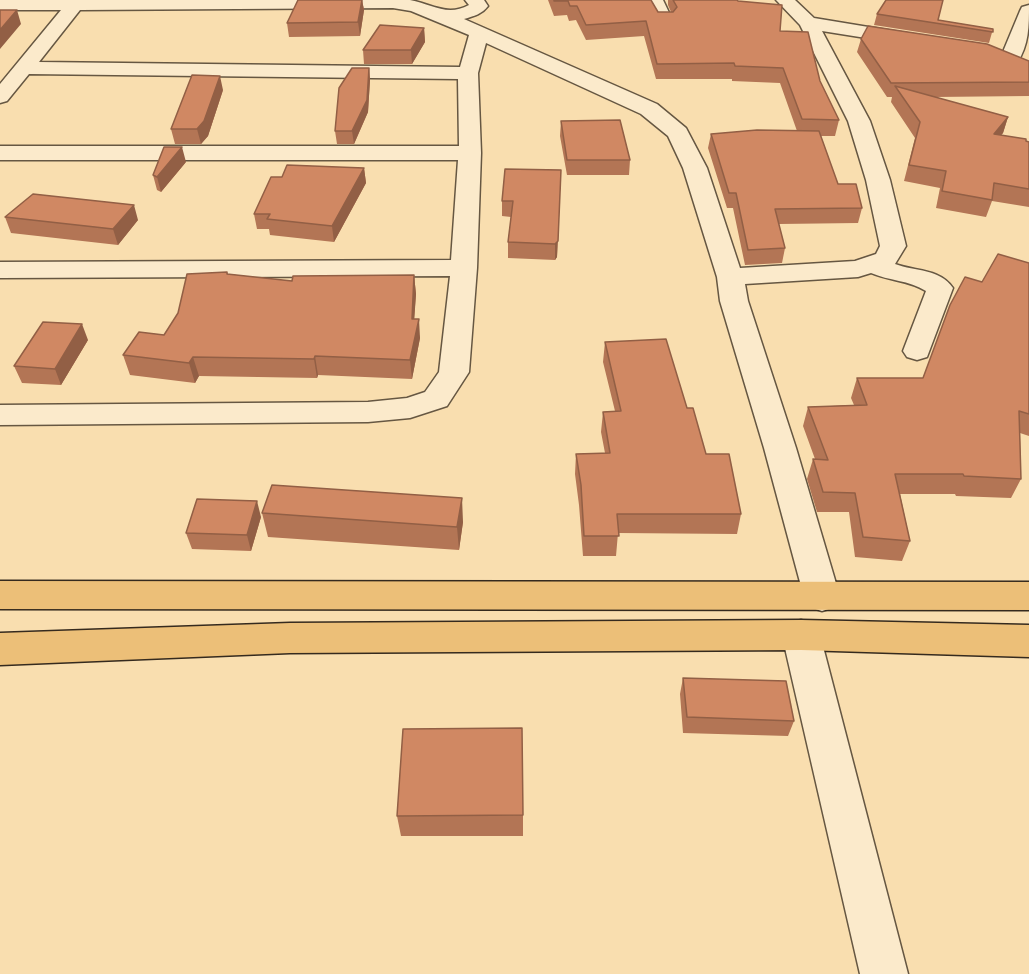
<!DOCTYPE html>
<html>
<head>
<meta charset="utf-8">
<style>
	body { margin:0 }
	canvas { display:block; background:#f9deaf }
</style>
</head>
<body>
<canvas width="1029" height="974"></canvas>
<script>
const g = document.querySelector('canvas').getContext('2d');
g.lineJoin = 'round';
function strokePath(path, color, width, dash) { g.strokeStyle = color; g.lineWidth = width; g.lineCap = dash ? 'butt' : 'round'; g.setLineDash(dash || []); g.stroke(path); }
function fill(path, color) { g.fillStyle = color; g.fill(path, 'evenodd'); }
const minor = new Path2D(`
	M0 0H410C432 4 447 17 469 5L465 0H484L488 6C482 14 474 16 464 19L657 104 686 128 707 168 740 268 855 261 876 254 880 246 866 180 848 121 800 25 776 0H795L814 18 917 35 920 39 917 43 910 45 822 31 870 121 890 180 906 246 895 264C916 272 939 268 953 288L927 357 917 360 907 357 903 351 926 291C909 280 889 281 871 273L858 277 745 284 748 301 796 448 840 597 835 607 822 611 809 607 804 597 764 448 720 301 717 277 683 168 668 136 641 114 486 43 478 73 481 153 477 268 469 372 447 406 410 418 368 422 0 425V405L368 402 407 398 425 392 439 372 450 276 0 278V262L451 260 458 160H0V146H459L458 79 29 74 7 101 0 103V84L61 10H0ZM393 8 411 11 469 35 460 67 39 62 80 10Z
	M645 0H663L673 21 671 25H657Z
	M1029 5C1029 26 1029 45 1017 63H1003L1000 59 1020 11 1022 7Z
	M801 620 814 624 820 635 908 974H860L782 635 788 624Z`);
const major = new Path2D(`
	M0 581 1029 582V610L0 609Z
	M801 620 1029 625V657L801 650 290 653 0 665V633L290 623Z`);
strokePath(minor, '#665742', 3);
strokePath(major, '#352a1e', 3);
fill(minor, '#fbeacb');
fill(major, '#ecbf78');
fill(new Path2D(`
	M298 0H362L364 10 360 36 289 37 287 23Z
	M548 0H651L658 12H671L668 5V0L738 1 780 31 820 81 839 120 835 136H821L838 184 862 208 858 223 779 224 785 248 782 263 745 265 733 208H727L708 148 711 134 797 131 780 83 732 81V79H656L644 36 586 40 576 20 569 21 567 15 554 16Z
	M877 14 938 20 993 29 989 43 874 25Z
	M424 28 425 42 412 64H364L363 50Z
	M861 39 1029 61V96L934 97 1008 117 1003 133 1001 135 1029 142V207L992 201 986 217 936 208 940 188 904 181 915 138 891 102 892 97H887L857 52Z
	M369 68 370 80 368 112 354 144H337L335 131Z
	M223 90 208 136 201 144H175L171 129Z
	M561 121 630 160 629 175H567L560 136Z
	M186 162 161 192 157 190 153 175Z
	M364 168 366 183 334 242 270 235 269 229H257L254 214 282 177Z
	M561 170 557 257 555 260 508 258V242L511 217 502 216V201Z
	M5 217 138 220 118 245 11 233Z
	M1029 263V436L1020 433 1021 479 1011 498 956 496 955 494H900L910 541 902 561 855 557 849 512H817L807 479 813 459H815L803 426 808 407 854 405 851 398 857 378H923L982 282Z
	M227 272 228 274 292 281 414 275 416 294 414 319 420 338 412 379 318 375 317 378 199 376 195 383 130 375 123 355 164 335Z
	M88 340 61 385 22 383 14 366Z
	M605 342 687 408 706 454 741 514 737 534 618 533 616 556H583L579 505 575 474 576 454 605 453 601 432 603 412 615 411 603 362Z
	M262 513 463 522 459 550 268 537Z
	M261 517 251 551 192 549 186 533Z
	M683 678 794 721 788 736 683 733 680 694Z
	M523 815V836H401L397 816Z`), '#b37555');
fill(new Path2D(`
	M362 0 364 10 360 36 358 22Z
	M17 10 21 24 0 49V30Z
	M424 28 425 42 412 64 411 50Z
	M369 68 370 80 368 112 354 144 352 131Z
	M220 76 223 90 208 136 201 144 197 129Z
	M1008 117 1003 133 988 150 994 134Z
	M182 147 186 162 161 192 157 177Z
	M364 168 366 183 334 242 332 226Z
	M561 170 557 257 555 260V244Z
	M134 205 138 220 118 245 113 229Z
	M414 275 416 294 413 338 412 319Z
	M419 319 420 338 412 379 410 360Z
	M82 324 88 340 61 385 55 369Z
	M315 356 318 375 317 378 314 359Z
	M193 357 199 376 195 383 189 363Z
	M462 498 463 522 459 550 457 527Z
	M257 501 261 517 251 551 247 535Z`), '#925f45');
const building = new Path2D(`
	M298 0H362L358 22 287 23Z
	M554 0H651L658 12H673L677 7 673 0H737L738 1 782 5 780 31 808 32 820 81 839 120 802 119 783 68 735 66 734 63 657 64 646 21 586 25 577 6H570L568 1H554Z
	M886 0H943L938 20 993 29V32L877 14Z
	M0 10H17L0 30Z
	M380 25 424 28 411 50H363Z
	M868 26 987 44 1029 61V82L891 83 861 39Z
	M352 68H369L367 100 352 131H335L339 88Z
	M192 75 220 76 204 121 197 129H171Z
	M895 86 1008 117 994 134 1026 139V141L1029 142V189L994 183 992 200 942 191 946 171 909 165 920 122Z
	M620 120 630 160H567L561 121Z
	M757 130 819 131 838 184H856L862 208 775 209 785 248 748 250 736 193H729L711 134Z
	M164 147H182L157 177 153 175Z
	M287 165 364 168 332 226 267 219 270 214H254L271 177H282Z
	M505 169 561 170 558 241 555 244 508 242 513 201H502Z
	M33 194 134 205 113 229 5 217Z
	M998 254 1029 263V414L1019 411 1021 479 964 476 963 474H895L910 541 863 537 855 493 823 492 813 459 828 460 808 407 867 405 857 378H923L950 305 965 277 982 282Z
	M227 272V274L292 281 293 276 414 275 412 319H419L410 360 315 356 314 359 193 357 189 363 123 355 139 332 164 335 178 313 187 274Z
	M43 322 82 324 55 369 14 366Z
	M666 339 687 408H693L706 454H729L741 514H617L619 536H584L581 485 576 454 610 453 603 412 621 411 605 342Z
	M272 485 462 498 457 527 262 513Z
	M197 499 257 501 247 535 186 533Z
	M683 678 786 681 794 721 687 717Z
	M522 728 523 815 397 816 403 729Z`);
fill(building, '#d08863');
strokePath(building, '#925f45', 1.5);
</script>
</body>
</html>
